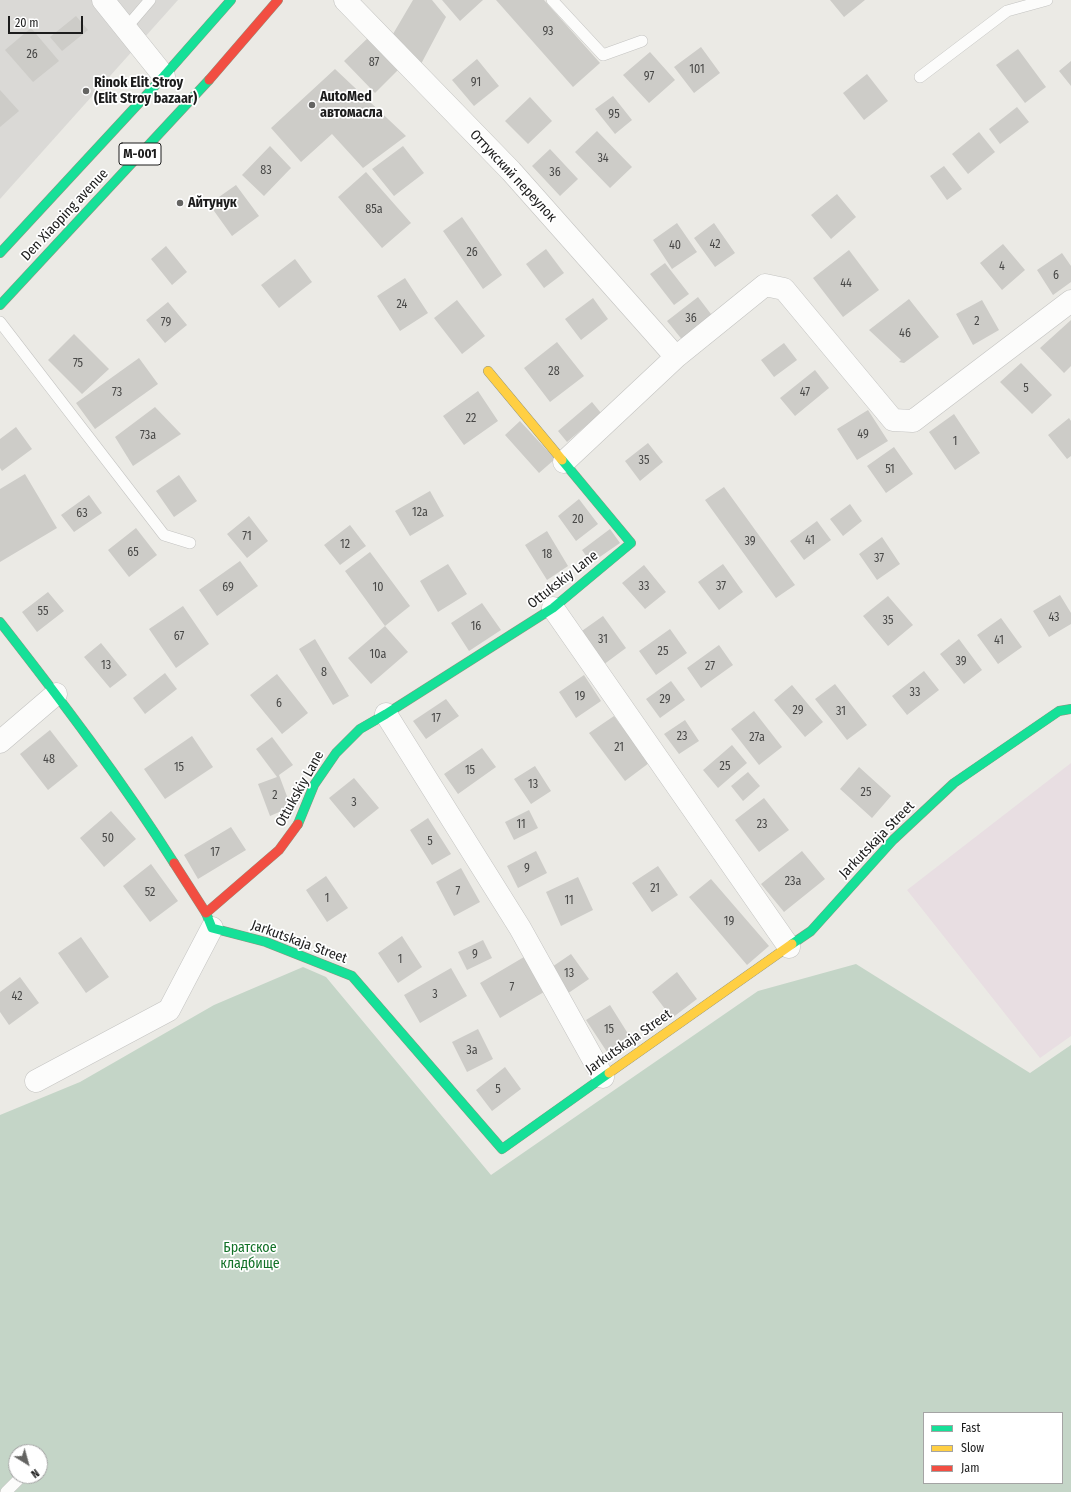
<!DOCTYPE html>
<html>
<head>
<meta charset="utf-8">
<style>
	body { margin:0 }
	#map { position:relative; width:1071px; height:1492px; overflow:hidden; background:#ebeae5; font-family:"Fira Sans Condensed",sans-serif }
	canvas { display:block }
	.legend { position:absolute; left:923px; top:1412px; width:140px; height:72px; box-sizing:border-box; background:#fff; border:1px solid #a4a4a4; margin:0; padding:5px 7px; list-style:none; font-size:12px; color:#1c1c1c }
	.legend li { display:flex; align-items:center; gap:8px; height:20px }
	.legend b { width:20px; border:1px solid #a4a4a4 }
	.north { position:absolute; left:8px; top:1444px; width:40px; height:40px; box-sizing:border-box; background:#fff; border:1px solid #a4a4a4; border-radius:50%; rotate:143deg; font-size:11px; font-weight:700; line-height:16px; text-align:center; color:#1c1c1c }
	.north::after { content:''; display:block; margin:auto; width:14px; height:18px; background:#646462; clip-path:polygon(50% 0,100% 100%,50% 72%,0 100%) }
	.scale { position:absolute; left:8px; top:16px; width:75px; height:18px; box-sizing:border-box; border:2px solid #1c1c1c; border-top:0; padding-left:5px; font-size:12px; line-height:14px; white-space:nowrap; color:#1c1c1c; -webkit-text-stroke:3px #fff; paint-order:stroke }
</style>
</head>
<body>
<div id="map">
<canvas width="1071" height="1492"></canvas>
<ul class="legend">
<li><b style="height:5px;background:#16e098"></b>Fast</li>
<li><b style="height:5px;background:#ffcf43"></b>Slow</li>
<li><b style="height:5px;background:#f24e42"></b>Jam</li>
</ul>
<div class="north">N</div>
<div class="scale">20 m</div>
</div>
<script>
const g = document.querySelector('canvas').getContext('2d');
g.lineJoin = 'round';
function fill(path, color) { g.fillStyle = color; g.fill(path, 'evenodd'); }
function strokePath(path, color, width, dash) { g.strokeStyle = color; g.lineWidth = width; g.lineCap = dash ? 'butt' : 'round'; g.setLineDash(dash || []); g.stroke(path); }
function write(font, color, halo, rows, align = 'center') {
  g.font = font + ' "Fira Sans Condensed",sans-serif'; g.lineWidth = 3.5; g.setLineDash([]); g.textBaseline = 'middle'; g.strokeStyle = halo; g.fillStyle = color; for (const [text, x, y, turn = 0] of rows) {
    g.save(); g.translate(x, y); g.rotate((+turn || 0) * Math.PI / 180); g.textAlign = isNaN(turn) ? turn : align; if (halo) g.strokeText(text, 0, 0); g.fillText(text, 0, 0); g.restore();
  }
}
fill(new Path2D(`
	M0 0H178L0 199Z`), '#dad9d6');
fill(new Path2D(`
	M1071 763V1036L1040 1058 907 890Z`), '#e8dee2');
fill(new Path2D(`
	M856 964 1030 1073 1071 1045V1492H0V1115L80 1082 214 1005 303 967 326 977 491 1175 758 991ZM924 1413H1062V1483H924ZM16 1452H40V1476H16Z`), '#c4d5c7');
fill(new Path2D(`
	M413 0H432L446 17 421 64 393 34Z
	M442 0H483L460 21Z
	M496 0H544L600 63 573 87Z
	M830 0H865L844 17Z
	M76 16 88 30 62 51 50 37Z
	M31 28 59 61 33 82 5 50Z
	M372 34 403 65 375 93 344 61Z
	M701 47 720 73 694 93 674 67Z
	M1018 49 1046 87 1025 103 996 65Z
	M650 52 675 80 649 103 623 75Z
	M477 59 499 86 474 106 452 80Z
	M1071 61V86L1059 71Z
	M335 69 406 136 363 168 332 134 301 162 271 128Z
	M867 74 888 101 864 120 843 93Z
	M0 90 19 111 0 127Z
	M613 96 632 120 615 134 595 109Z
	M530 97 552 121 528 144 505 121Z
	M1017 107 1029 122 1000 144 989 129Z
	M597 131 632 167 610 188 575 152Z
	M979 132 995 152 968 174 952 154Z
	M270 146 291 168 264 196 242 175Z
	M403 146 424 173 394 196 372 169Z
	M550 149 578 179 560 196 532 166Z
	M944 166 962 189 947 200 930 176Z
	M366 172 411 223 382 248 338 197Z
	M236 185 259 216 232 236 209 204Z
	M837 194 856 217 831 239 811 215Z
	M462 217 502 275 483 289 443 231Z
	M677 223 697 252 672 269 653 240Z
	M714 223 735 253 715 267 694 238Z
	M1003 244 1025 270 1002 290 980 263Z
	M166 246 187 272 172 285 151 259Z
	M546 249 564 273 544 288 526 264Z
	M849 250 879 290 843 317 813 278Z
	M1062 253 1071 266V282L1053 295 1037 270Z
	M295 259 312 282 279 308 261 285Z
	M665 263 689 294 674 305 650 274Z
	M405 278 428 313 400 331 377 296Z
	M698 297 714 318 684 342 667 321Z
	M593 298 608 319 581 340 565 319Z
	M909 299 939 337 904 363 899 362 901 360 869 330Z
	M457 300 485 336 462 354 434 318Z
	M982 300 999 330 973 345 956 314Z
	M168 302 187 325 165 343 146 320Z
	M1071 320V366L1064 373 1040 348Z
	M74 334 109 369 82 394 48 360Z
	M557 342 584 376 550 402 524 368Z
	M784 343 797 360 774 377 761 360Z
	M139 358 158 384 95 429 76 403Z
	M1021 363 1052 395 1032 414 1000 382Z
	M815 370 829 388 795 416 780 398Z
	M478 391 498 421 464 445 443 416Z
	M592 402 601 413 567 442 558 431Z
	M155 407 181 434 133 466 115 437Z
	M868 410 888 441 857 460 837 429Z
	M954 414 980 453 955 470 929 432Z
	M1069 418 1071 421V456L1067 459 1048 435Z
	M520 421 555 459 539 473 505 435Z
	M16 427 32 449 2 471 0 468V439Z
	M648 443 663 462 640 481 625 461Z
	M894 447 913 474 886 493 867 466Z
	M25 474 57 528 0 562V489Z
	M179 475 197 501 174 517 156 491Z
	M724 487 795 585 776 598 705 500Z
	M430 491 444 516 410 536 395 511Z
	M89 495 102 513 74 532 61 515Z
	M579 499 598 524 576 541 558 516Z
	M850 504 862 521 843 536 830 519Z
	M249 516 268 541 247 558 227 534Z
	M817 521 831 540 804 560 790 541Z
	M350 525 366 546 340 565 324 545Z
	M136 528 157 555 129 577 108 550Z
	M610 529 620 543 591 563 582 550Z
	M547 531 568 566 547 580 525 545Z
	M882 537 900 564 877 580 859 554Z
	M370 552 410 606 385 626 345 571Z
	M240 561 258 586 217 616 199 590Z
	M448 564 467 594 438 612 420 581Z
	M723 564 743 592 719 610 698 582Z
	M644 565 666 592 645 609 622 583Z
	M48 592 64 611 37 632 22 612Z
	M1060 595 1071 613V624L1049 637 1033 611Z
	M888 596 913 625 888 646 863 616Z
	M482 603 501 630 469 651 451 623Z
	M183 606 209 644 176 668 149 629Z
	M603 616 626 648 603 665 579 633Z
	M1001 618 1022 647 998 664 977 635Z
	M385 626 408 652 371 684 348 658Z
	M670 629 687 653 656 675 639 651Z
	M315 639 349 696 333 705 299 649Z
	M959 639 982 670 964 684 940 654Z
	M101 643 127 675 110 688 84 657Z
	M719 645 733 665 701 688 687 668Z
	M924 671 939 690 907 715 892 696Z
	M165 673 177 689 145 714 133 698Z
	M277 674 308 713 282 734 250 695Z
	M584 675 601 701 576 718 559 692Z
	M671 681 685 700 660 718 646 699Z
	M835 684 867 725 847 740 815 699Z
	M792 685 823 722 805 737 774 700Z
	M446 699 459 716 426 739 413 721Z
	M754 711 782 747 759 765 731 729Z
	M614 716 649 763 625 781 589 733Z
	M685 720 699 741 679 754 664 734Z
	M50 730 78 766 48 790 20 754Z
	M192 736 213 767 165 799 144 769Z
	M272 737 293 765 279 775 291 807 270 816 258 784 277 777 256 749Z
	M732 745 747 763 718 788 703 770Z
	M482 748 496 767 458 794 444 774Z
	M535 766 551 791 531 804 514 779Z
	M859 767 891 796 872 818 840 789Z
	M748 772 760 786 743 801 731 786Z
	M354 778 379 808 354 828 329 798Z
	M764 798 789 830 759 852 735 820Z
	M529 810 538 828 514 840 505 822Z
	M111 811 136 839 104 867 80 838Z
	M428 818 451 854 432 865 410 830Z
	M231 827 246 850 198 879 184 855Z
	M536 851 547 873 518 888 507 866Z
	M802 851 825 879 784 912 761 884Z
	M151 864 178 901 150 922 123 886Z
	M658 866 678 895 652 912 632 883Z
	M461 868 480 902 454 916 436 882Z
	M326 876 348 908 327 922 306 890Z
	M578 877 593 910 561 926 546 892Z
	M711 879 769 946 747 965 689 897Z
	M402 936 422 967 398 983 378 953Z
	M81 937 109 977 86 993 58 953Z
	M483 940 492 958 467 970 458 952Z
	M571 954 589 979 567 994 549 969Z
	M524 957 544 992 500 1018 480 983Z
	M451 968 467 996 420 1023 404 995Z
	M677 972 697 999 672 1018 652 992Z
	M20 977 39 1003 9 1025 0 1012V992Z
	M610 1005 632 1040 609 1055 586 1020Z
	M478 1029 493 1059 467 1072 452 1042Z
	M505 1067 521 1089 492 1111 476 1090Z`), '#cdccc8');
const lane = new Path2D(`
	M552 0 603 55 642 41
	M126 28 150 0
	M920 77 1007 11 1047 0
	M0 322 164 535 190 543
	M6 1492 22 1476`);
const street = new Path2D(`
	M103 0 164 76
	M345 0 511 171 676 357
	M564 462 676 357 765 285 784 289 893 420 913 421 1071 301
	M553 608 789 947
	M386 714 520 928 603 1077
	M0 742 56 694
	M36 1081 169 1010 212 928`);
const fast = new Path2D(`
	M0 253 164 76 231 0
	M0 305 209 80
	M0 622C61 700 121 779 174 863
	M298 824 314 785 336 753 360 729 386 714 553 608 631 543 562 460
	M206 913 212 928 266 942 352 976 502 1149 609 1073
	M792 944 811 931 893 840 954 783 1059 711 1071 709`);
const slow = new Path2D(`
	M488 371 562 460
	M609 1073 792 944`);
const jam = new Path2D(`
	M209 80 278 0
	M174 863 206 913 279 850 298 824`);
strokePath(lane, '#c3c3c1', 12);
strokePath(street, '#c3c3c1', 23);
strokePath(fast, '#8f937f', 10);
strokePath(slow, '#8f937f', 10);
strokePath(jam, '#8f937f', 10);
strokePath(lane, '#fcfcfb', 11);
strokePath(street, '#fcfcfb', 22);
strokePath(fast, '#16e098', 9);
strokePath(slow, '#ffcf43', 9);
strokePath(jam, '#f24e42', 9);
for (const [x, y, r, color] of [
	[86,91,4,"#646462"],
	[312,105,4,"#646462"],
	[180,203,4,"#646462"]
]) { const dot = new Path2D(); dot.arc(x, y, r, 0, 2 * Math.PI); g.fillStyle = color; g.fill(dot); strokePath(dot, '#fff', 1.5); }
write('12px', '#484847', null, [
	["93",548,32],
	["26",32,55],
	["87",374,63],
	["101",697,70],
	["97",649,77],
	["91",476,83],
	["95",614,115],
	["34",603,159],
	["83",266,171],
	["36",555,173],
	["85а",374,210],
	["42",715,245],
	["40",675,246],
	["26",472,253],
	["4",1002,267],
	["6",1056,276],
	["44",846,284],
	["24",402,305],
	["36",691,319],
	["2",977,322],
	["79",166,323],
	["46",905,334],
	["75",78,364],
	["28",554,372],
	["5",1026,389],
	["73",117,393],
	["47",805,393],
	["22",471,419],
	["49",863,435],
	["73а",148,436],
	["1",955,442],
	["35",644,461],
	["51",890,470],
	["12а",420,513],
	["63",82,514],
	["20",578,520],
	["71",247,537],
	["41",810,541],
	["39",750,542],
	["12",345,545],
	["65",133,553],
	["18",547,555],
	["37",879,559],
	["33",644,587],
	["37",721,587],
	["69",228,588],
	["10",378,588],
	["55",43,612],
	["43",1054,618],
	["35",888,621],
	["16",476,627],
	["67",179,637],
	["31",603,640],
	["41",999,641],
	["25",663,652],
	["10а",378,655],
	["39",961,662],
	["13",106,666],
	["27",710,667],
	["8",324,673],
	["33",915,693],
	["19",580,697],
	["29",665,700],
	["6",279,704],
	["29",798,711],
	["31",841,712],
	["17",436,719],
	["23",682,737],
	["27а",757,738],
	["21",619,748],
	["48",49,760],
	["25",725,767],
	["15",179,768],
	["15",470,771],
	["13",533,785],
	["25",866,793],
	["2",275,796],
	["3",354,803],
	["11",521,825],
	["23",762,825],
	["50",108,839],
	["5",430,842],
	["17",215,853],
	["9",527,869],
	["23а",793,882],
	["21",655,889],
	["7",458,892],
	["52",150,893],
	["1",327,899],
	["11",569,901],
	["19",729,922],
	["9",475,955],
	["1",400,960],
	["13",569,974],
	["7",512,988],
	["3",435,995],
	["42",17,997],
	["15",609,1030],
	["3а",472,1051],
	["5",498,1090]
]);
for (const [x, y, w] of [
	[140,154,42]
]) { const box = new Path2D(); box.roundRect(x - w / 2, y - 11, w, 22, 3); g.fillStyle = '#fff'; g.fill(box); strokePath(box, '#1c1c1c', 1); }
write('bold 13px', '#1c1c1c', null, [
	["M-001",140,154]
]);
write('bold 14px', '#1c1c1c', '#fff', [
	["Rinok Elit Stroy",94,83],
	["(Elit Stroy bazaar)",94,99],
	["AutoMed",320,97],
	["автомасла",320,113],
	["Айтунук",188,203]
], 'left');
write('14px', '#1c1c1c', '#fff', [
	["Оттукский переулок",513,176,47],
	["Den Xiaoping avenue",65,215,-47],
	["Ottukskiy Lane",563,580,-38],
	["Ottukskiy Lane",300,789,-61],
	["Jarkutskaja Street",877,840,-46],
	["Jarkutskaja Street",299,942,20],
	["Jarkutskaja Street",629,1042,-35]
]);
write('14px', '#127228', '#fff', [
	["Братское",250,1248],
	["кладбище",250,1264]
]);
</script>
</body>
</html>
